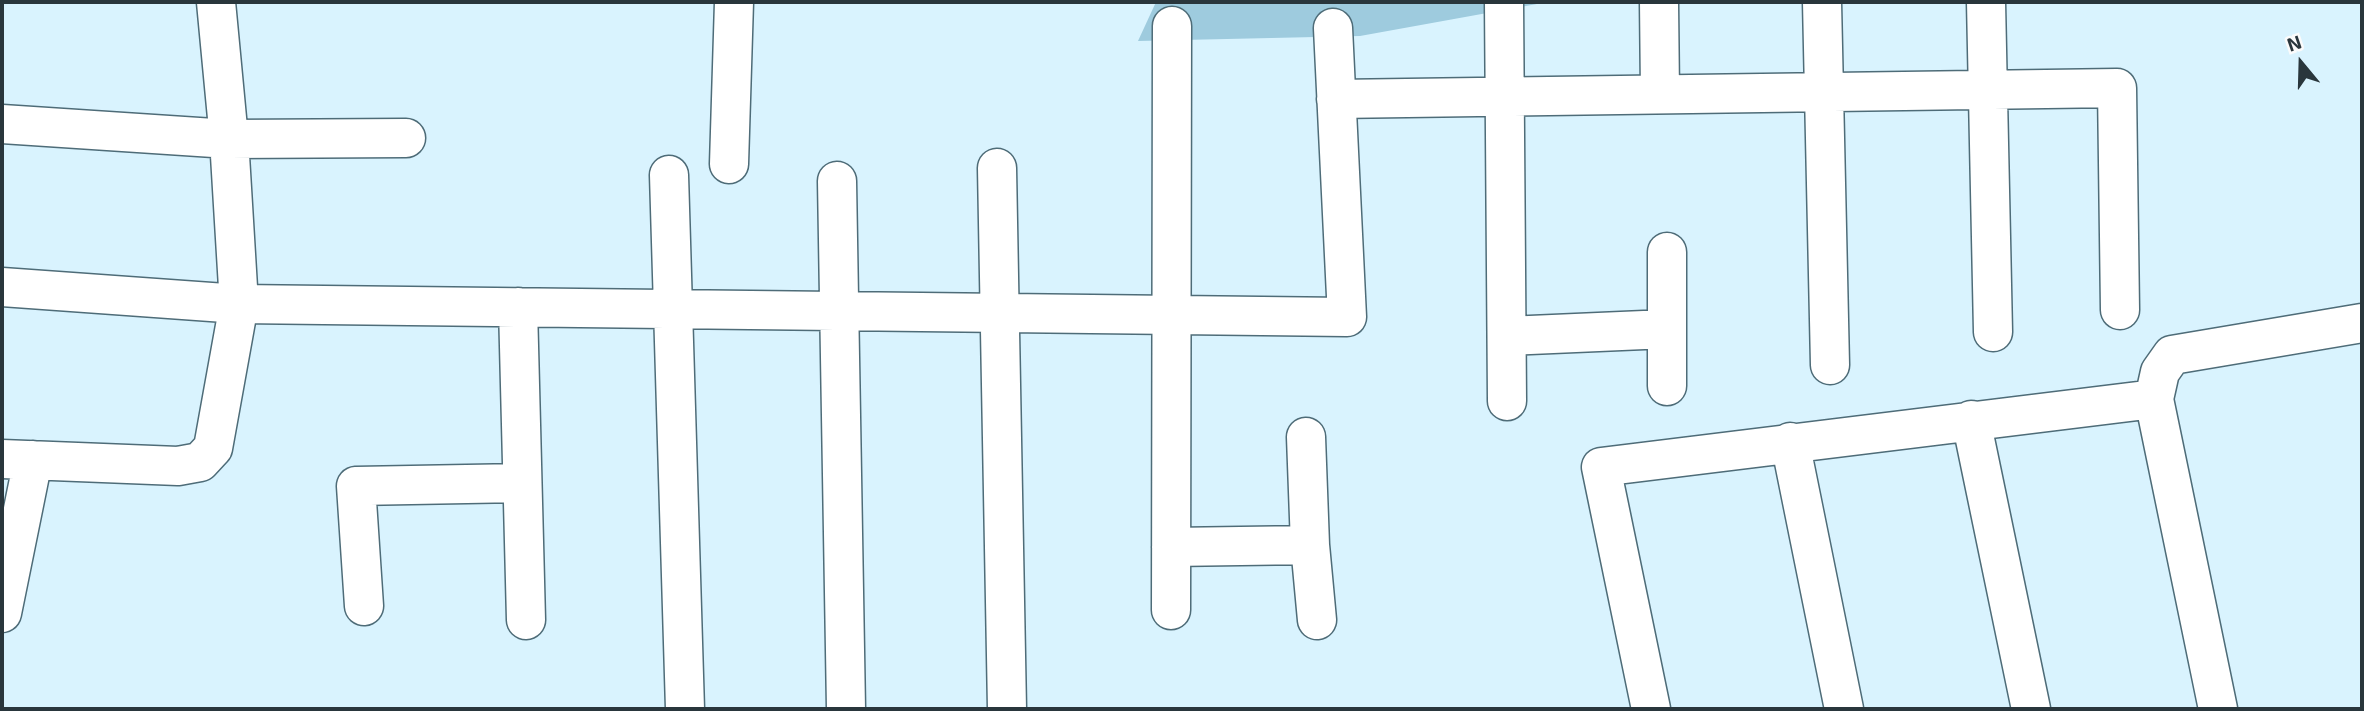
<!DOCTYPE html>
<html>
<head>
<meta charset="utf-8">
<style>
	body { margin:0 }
	#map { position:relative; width:2364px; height:711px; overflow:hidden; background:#d9f3fe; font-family:"Exo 2",sans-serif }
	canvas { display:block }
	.frame { position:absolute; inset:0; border:4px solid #29363c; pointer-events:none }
	.north { position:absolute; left:2266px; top:28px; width:70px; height:70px; -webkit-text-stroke:5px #fbfbfb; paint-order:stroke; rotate:341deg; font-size:19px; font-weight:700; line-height:28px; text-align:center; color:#29363c }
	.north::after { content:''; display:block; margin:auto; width:24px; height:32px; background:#29363c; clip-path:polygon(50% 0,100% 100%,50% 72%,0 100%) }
</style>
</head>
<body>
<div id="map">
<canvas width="2364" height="711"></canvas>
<div class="frame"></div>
<div class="north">N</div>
</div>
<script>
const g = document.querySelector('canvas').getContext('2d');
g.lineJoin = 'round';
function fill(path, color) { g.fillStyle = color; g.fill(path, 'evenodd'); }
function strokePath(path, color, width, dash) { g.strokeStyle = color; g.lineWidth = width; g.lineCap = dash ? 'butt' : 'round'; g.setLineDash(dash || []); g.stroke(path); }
fill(new Path2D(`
	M1156 2H1548L1360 36 1138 41Z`), '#9ecbde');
const minor = new Path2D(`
	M1504 2 1507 401
	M1659 2 1660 94
	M1822 2 1830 365
	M1986 2 1993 332
	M1336 99 2117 88 2120 310
	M2 124 229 139 406 138
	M729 164 734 2
	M997 168 1007 709
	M669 175 685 709
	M837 181 846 709
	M1667 252V329
	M2 287 239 304 1347 317 1333 28
	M518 307 526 620
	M1507 336 1667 329V386
	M2154 399 2218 709
	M1971 420 2031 709
	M1306 437 1310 545 1317 620
	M1790 442 1844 709
	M2 459 178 466 200 462 213 448 239 304 229 139 216 2
	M1171 547 1310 545
	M364 606 356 486 522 483
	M1171 610 1172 26
	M2 613 33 460
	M1651 709 1601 467 2154 399 2160 372 2172 355 2362 323`);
strokePath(minor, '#4e6c78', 41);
strokePath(minor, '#fff', 38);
</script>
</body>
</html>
